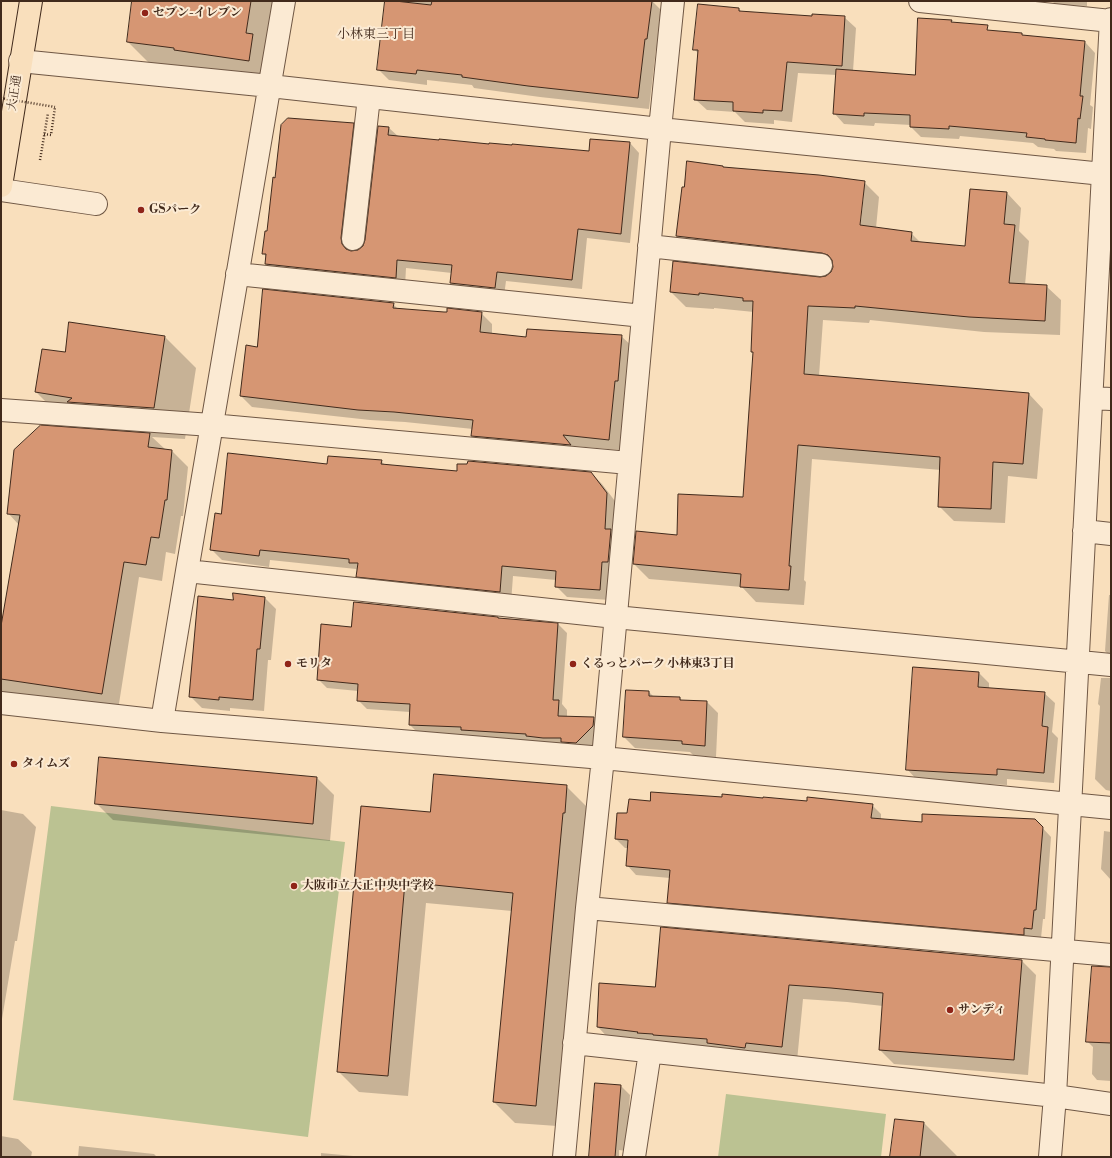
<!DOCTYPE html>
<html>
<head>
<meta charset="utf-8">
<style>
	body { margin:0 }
	#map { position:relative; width:1112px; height:1158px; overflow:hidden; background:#f9dfbc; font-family:"Libre Bodoni",serif }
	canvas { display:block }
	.frame { position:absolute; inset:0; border:2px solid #412a1c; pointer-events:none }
</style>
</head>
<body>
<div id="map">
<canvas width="1112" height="1158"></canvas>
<div class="frame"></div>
</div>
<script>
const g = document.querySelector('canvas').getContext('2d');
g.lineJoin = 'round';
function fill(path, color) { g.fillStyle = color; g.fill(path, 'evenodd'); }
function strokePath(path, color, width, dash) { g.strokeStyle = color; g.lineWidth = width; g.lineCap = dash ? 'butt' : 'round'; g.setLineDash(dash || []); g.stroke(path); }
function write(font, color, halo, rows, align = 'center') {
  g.font = font + ' "Libre Bodoni","Noto Serif JP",serif'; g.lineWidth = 4; g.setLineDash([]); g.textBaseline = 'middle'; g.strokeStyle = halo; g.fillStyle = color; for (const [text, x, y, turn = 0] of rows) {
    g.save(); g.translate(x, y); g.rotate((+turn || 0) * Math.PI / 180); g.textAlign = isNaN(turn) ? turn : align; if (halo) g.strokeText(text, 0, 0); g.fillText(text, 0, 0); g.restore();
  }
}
fill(new Path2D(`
	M51 806 345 842 308 1137 13 1100Z
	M726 1094 886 1114 881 1157H718Z`), '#bbc292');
fill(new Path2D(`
	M133 1H279L274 85 153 67 128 42Z
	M386 1H652L663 12 658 50 656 49 649 109 540 97 474 88 472 85 427 80V85L389 80 378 69Z
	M1052 1H1087V6L1056 5Z
	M739 9 742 12 813 18 844 17 856 28 853 71 916 76 1085 42 1095 53 1090 105 1093 107 1091 129 1088 128 1086 153 1056 151 1054 149 1038 147 1033 143 960 136 959 139 921 137 911 127V125L875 123 874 126 844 124 834 113 837 75 798 73 792 122 774 120V124L745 122 735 112 707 110 695 99 699 54 694 49Z
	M353 124 362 133 349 248 350 252H358L364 247 389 128 399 137 590 152 591 140 630 143 639 153 630 243 587 238 582 289 506 281 504 296 460 292 451 283 452 273 406 268 405 287 275 273 266 264V257L263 253 268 232 276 179Z
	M723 167 725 168 864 182 879 197 876 228 911 233 921 243 966 247 1007 193 1021 208 1019 231 1029 241 1025 285 1046 286 1061 300 1060 335 984 332 870 320 869 323 823 320 819 376 1029 394 1043 409 1037 479 1008 476 1005 523 954 521 939 506 941 470 812 459 804 580 806 582 804 605 756 602 742 587 649 579 634 564 678 536 744 498 754 354 752 352 754 312 714 308V309L686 307 671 292 826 278 832 273 834 267 692 251 677 236ZM862 193H864L860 230 858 229Z
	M393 304 399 310 444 313H481L492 324V334L527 338 621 336 633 347 626 391 620 450 573 446 580 456 483 447 472 436 473 429 405 422 370 420 252 407 241 396 258 348Z
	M165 337 196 368 185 439 152 437 166 450 172 451 188 467 183 516H181L175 554 166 552 162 581 139 577 118 710 30 696 1 692V628L19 525 8 513 96 430 93 427 67 423 36 392 66 353Z
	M381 461 385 465 458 472 591 473 602 484 618 505 610 600 567 597 556 586V580L513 576 511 603 368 587 357 576 358 571 356 569 270 560 269 567 222 560 211 549 222 515 328 465Z
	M1111 585V657L1105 651 1109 595H1110Z
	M265 598 276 609 271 660H268L264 711 230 708V711L202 708 190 696 234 601Z
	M499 619 558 624 567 633 562 704 567 710V717L594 718 603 727 602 736 586 752 419 734 410 725V712L367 709 358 700V691L327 688 318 679 352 628Z
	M979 673 989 683V689L1044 693 1055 703 1052 732 1058 738 1054 783 1007 779V785L917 780 907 769Z
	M1101 678H1111V791L1106 790 1095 779 1100 706 1098 704Z
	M649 692 654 697 680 698 682 701 707 702 718 713 716 757 694 756 690 752 635 748 624 737Z
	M317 778 334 795 330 841 113 820 96 803Z
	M566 786 587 807 585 834H584L557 1126 515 1123 494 1102 512 911 426 903 408 1096 359 1092 338 1071 362 807 431 813Z
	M651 802H808L872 805 881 814V820L922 823 1035 820 1051 837 1045 919H1043L1041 938 1033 937 1032 943 677 911 668 902 670 878 636 875 627 865 629 848H625L616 839 628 814Z
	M1 810 23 814 36 827 17 941H15L1 1025Z
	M1104 831 1111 832V880L1101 869Z
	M1021 960 1036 975 1028 1075 894 1064 880 1050 883 1006 847 1002 803 999 797 1061 612 1042 598 1027 656 988Z
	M1111 983V1081L1097 1080 1092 1074 1093 1047 1087 1041Z
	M596 1084 621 1086 630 1095 626 1151 619 1150V1157H584V1156H590Z
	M896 1120 924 1123 958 1157H891Z
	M1 1136 18 1139 32 1152 31 1157H1Z
	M79 1146 154 1154 157 1157H78Z
	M321 1153 364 1157H321Z`), '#0003');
const building = new Path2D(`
	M132 1H251L246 33 253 34 249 61 174 50V48L127 42Z
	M385 1H395L431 5 432 1H652L647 39H645L638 98 528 86 462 77V75L417 70 416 74 377 70Z
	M698 4 739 8V11L812 16V14L845 16 842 66 787 62 782 111 763 110V113L733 111V102L694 100 698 50H693Z
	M918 18 952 20 951 22 988 25 987 30 1022 33V35L1085 41 1080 96H1083L1080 119 1078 118 1076 143 1045 140V139L1026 137 1027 133 949 126V129L910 127V115L864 113V116L833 114 836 69 915 75Z
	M288 118 354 123 341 238 342 244 346 249 351 251 358 250 363 246 365 240 378 126 389 127 388 135 439 140V139L489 144V143L512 145V144L589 151 590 139 630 142 621 234 578 229 572 280 497 272 495 288 450 283 452 265 397 260 396 278 265 264 266 254H262L265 231H267L273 177 275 178 281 125Z
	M687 161 723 166V167L819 175 865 181 860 225 912 232 911 241 965 246 970 189 1007 192 1004 224 1015 225 1009 283 1047 285 1045 321 969 317 855 306V308L808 306 804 374 1029 393 1023 464 993 462 991 509 938 507 940 457 798 445 789 566H791L789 590 740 587 741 574 633 564 636 531 677 535 678 494 743 497 753 352H751L753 301H743V298L699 293V295L670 292 673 261 820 277 826 276 831 272 833 267 832 260 828 255 822 253 676 236 682 187H684Z
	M263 289 394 303 393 308 444 312H447V308L482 312 480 332 526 337 527 329 622 335 618 381H615L609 440 563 435 571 445 471 436 473 420 394 412 358 410 240 396 246 345 257 347Z
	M69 322 165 336 154 408 67 402 72 398 35 392 42 349 65 352Z
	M41 425 150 433 148 447 172 450 167 500H165L159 538 151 537 146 565 124 562 102 694 1 679V626L20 515 7 514 14 450Z
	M228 453 327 464 328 456 382 460 381 464 457 471V464H467L468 461 591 472 607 493 605 529H611L608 562H602L600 590 555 587 556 571 502 566 500 592 356 577 358 563H349V559L260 550 259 556 210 550 215 513 221 514Z
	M233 593 265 597 260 649H257L253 700 219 697V700L189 697 198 596 233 600Z
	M354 602 498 617V618L558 623 553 700H559L558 716 594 717 593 726 576 743 561 742V738H543L526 736V734L461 730V727L409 725 410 704 357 701 358 684 317 680 321 624 351 627Z
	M913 667 979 672 978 687 1045 692 1042 726 1048 727 1044 773 997 769V775L906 770Z
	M626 690 649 691V696L680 697V700L707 701 705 746 682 744V741L623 737Z
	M99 757 317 777 313 824 95 804Z
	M434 774 567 785 565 813H563L536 1106 493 1102 513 893 405 882 388 1076 337 1072 361 806 430 812Z
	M651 792 722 797V794L763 798V797L807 801V797L873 804 871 818 922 822V814L1035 819 1043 827 1036 910H1034L1032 929 1024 928V935L667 903 670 870 626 866 628 840 615 839 617 813H627L629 799 650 801Z
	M661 927 1022 960 1014 1060 879 1050 883 993 831 988 789 985 782 1047 746 1043 745 1048 707 1043V1039L653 1035V1034L637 1033 638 1032 597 1027 599 983 655 987Z
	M1092 966 1111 967V1043L1086 1042Z
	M595 1083 621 1085 615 1157H589Z
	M895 1119 924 1122 920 1157H890Z`);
fill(building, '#d69673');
strokePath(building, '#412a1c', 1);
const minor = new Path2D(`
	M920 1 1111 21
	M20 61 270 86 660 129 1103 174
	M1 190 96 204
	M353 239 369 97
	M649 246 821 265
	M237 274 643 316
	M1092 398 1111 399
	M1 410 211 425 629 463
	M1084 531 1111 534
	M187 571 615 617 1111 665
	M1 703 162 721 603 758 1111 808
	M162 721 187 571 284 1
	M587 908 1111 955
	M574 1043 1055 1096 1111 1104
	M564 1157 587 908 603 758 660 129 673 1
	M634 1157 650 1052
	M1050 1157 1055 1096 1111 19`);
const major = new Path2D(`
	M1 186 31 1`);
strokePath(minor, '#6f5744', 24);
strokePath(major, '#412a1c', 24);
strokePath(new Path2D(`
	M44 134 51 135 55 107
	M40 160 48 113`), '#412a1c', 2.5, [1, 2]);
strokePath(minor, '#fbead3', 22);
strokePath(major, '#f9dfbc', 22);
strokePath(new Path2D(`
	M1 98 55 107`), '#412a1c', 2.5, [1, 2]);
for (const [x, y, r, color] of [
	[145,13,4,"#8f2418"],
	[141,210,4,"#8f2418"],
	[288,664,4,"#8f2418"],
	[573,664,4,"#8f2418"],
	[14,764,4,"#8f2418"],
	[294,886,4,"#8f2418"],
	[950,1010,4,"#8f2418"]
]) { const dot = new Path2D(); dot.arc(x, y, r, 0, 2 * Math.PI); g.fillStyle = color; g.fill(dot); strokePath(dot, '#fbead3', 1.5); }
write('bold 12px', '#412a1c', '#fbead3', [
	["セブン-イレブン",153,13],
	["GSパーク",149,210],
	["モリタ",296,664],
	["くるっとパーク 小林東3丁目",581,664],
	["タイムズ",22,764],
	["大阪市立大正中央中学校",302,886],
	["サンディ",958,1010]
], 'left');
write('12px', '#412a1c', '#fbead3', [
	["大正通",15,93,-81]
]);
write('13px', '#412a1c', '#fbead3', [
	["小林東三丁目",376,35]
]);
</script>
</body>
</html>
